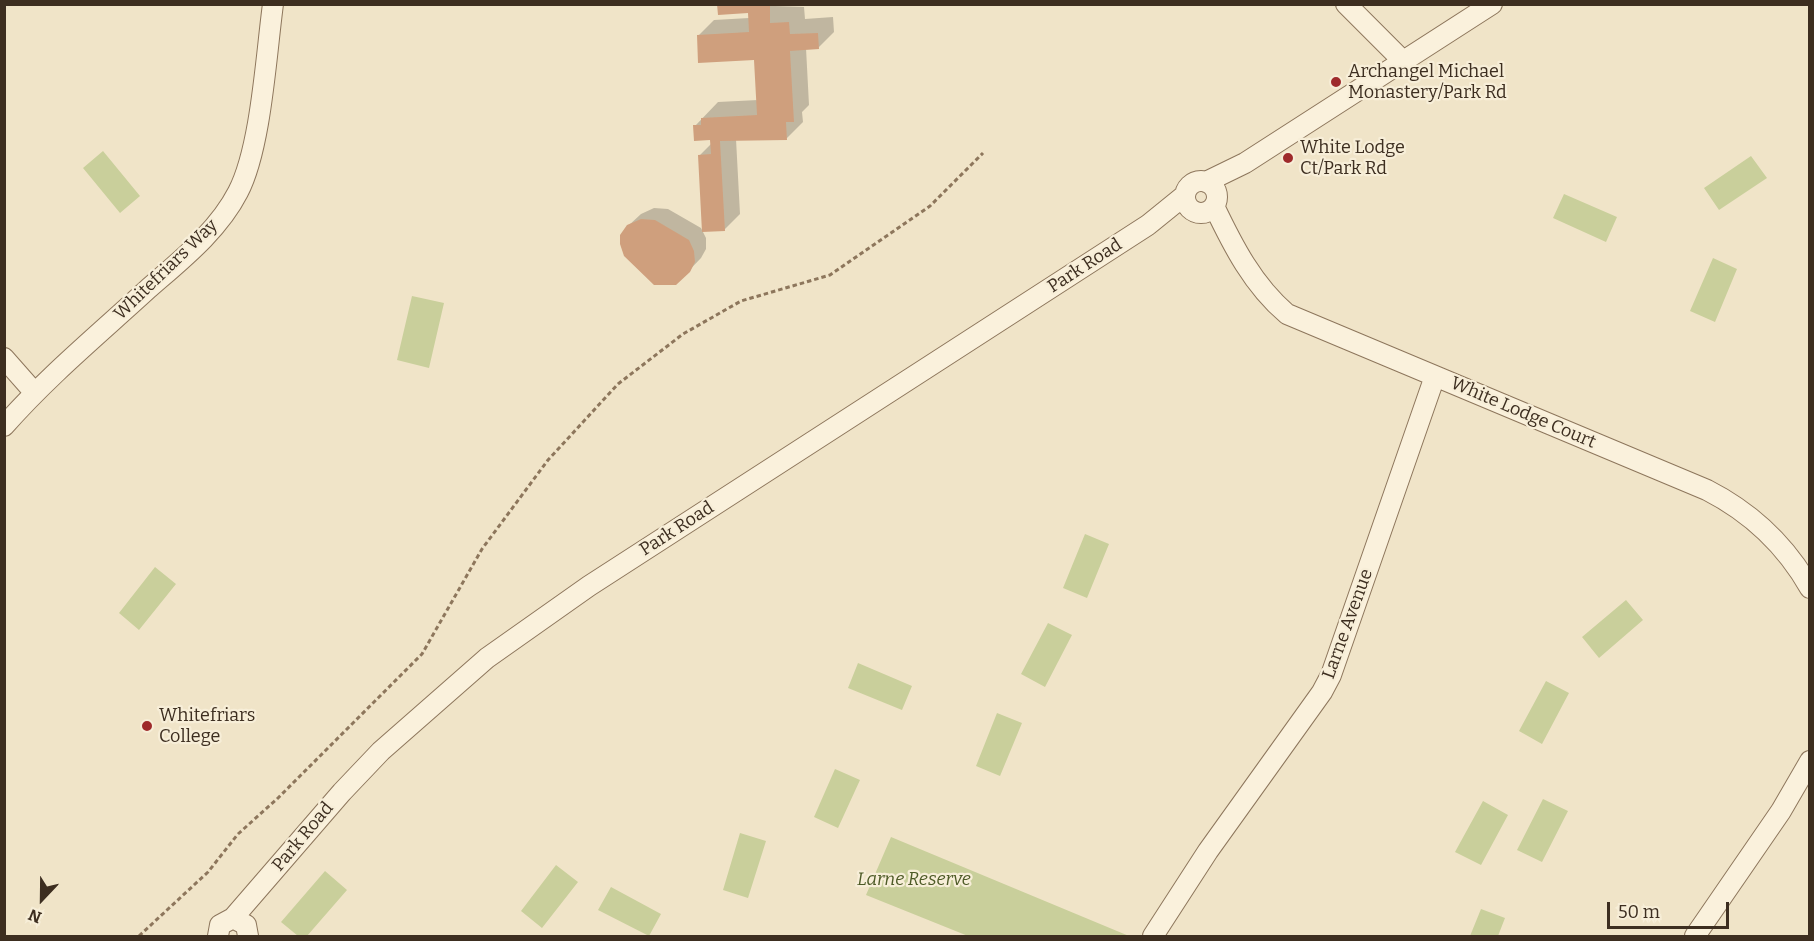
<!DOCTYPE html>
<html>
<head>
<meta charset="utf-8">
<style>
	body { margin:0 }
	#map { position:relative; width:1814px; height:941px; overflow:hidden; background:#f0e4c8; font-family:Bitter,serif }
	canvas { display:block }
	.frame { position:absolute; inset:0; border:6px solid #3d2e20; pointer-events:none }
	.north { position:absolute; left:12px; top:869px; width:60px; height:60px; -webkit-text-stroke:4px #f7eed8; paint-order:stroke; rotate:202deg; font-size:16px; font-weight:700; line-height:24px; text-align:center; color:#3d2e20 }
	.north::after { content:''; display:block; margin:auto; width:21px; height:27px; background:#3d2e20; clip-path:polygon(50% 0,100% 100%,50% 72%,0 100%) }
	.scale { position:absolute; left:1607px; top:902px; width:122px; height:27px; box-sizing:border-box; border:3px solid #3d2e20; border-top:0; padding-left:8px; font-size:18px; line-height:21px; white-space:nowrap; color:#3d2e20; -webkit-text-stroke:4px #f7eed8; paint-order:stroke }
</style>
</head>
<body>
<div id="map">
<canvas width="1814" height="941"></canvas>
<div class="frame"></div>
<div class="north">N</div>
<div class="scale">50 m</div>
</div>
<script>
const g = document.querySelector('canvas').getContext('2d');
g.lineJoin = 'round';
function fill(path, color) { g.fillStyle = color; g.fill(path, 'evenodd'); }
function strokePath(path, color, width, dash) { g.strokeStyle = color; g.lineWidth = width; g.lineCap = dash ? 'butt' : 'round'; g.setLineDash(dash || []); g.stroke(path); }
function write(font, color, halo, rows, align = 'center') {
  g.font = font + ' Bitter,serif'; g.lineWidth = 4.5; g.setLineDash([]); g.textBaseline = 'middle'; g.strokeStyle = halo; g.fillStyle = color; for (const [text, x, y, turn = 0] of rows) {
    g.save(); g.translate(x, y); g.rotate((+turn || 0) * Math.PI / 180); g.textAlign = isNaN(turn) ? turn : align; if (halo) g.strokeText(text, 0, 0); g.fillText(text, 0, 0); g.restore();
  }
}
fill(new Path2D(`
	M103 151 140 196 120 213 83 168Z
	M1751 156 1767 178 1719 210 1704 188Z
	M1564 194 1617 217 1606 242 1553 218Z
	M1713 258 1737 269 1715 322 1690 311Z
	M412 296 444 303 429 368 397 360Z
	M1085 534 1109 544 1087 598 1063 588Z
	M155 567 176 584 139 630 119 613Z
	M1626 600 1643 620 1599 658 1582 637Z
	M1048 623 1072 635 1045 687 1021 674Z
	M858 663 912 686 902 710 848 688Z
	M1546 681 1569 693 1542 744 1519 731Z
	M997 713 1022 723 1000 776 976 766Z
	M835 769 860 780 838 828 814 817Z
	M1543 799 1568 811 1542 862 1517 850Z
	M1483 801 1508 815 1481 865 1455 852Z
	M740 833 766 841 748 898 723 890Z
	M891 837 1129 936H968L866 895Z
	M556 865 578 882 542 928 521 911Z
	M325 871 347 890 307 936H298L281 922Z
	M611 887 661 914 649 936 598 910Z
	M1481 909 1505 918 1498 936H1470Z`), '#c9cf9b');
fill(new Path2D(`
	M719 4 804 7 805 19 833 17 834 32 818 48H806L809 105 802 112 803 122 787 138 736 139 740 214 724 230 700 155 712 143V139L695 126 718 102 758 100 755 58 698 36 714 20 749 18V11Z
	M654 208 668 209 701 228 706 238V249L701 258 676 284 655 283 628 226 641 214Z`), '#0003');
fill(new Path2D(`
	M717 4H770V23L789 22 790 34 818 33 819 49 790 51 794 122H786L787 140 720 141 725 231 702 232 698 155 711 154 710 140 694 141 693 125H701V118L757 115 754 60 698 63 697 35 749 32 748 13 718 15Z
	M641 219 655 220 689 240 694 251 695 262 690 272 676 285H654L624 256 620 244V235L627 225Z`), '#cf9f7d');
const minor = new Path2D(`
	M1346 4 1402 60
	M1185 197a16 16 0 1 1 32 0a16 16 0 1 1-32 0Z
	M1206 182 1245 163 1492 4
	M1214 206C1233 246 1253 285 1287 314L1707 490C1752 513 1785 544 1810 588
	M4 358 34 392
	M4 426C48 376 100 333 149 288 181 260 218 231 238 192 261 148 266 56 273 4
	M233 918 342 792 381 751 487 658 589 586 1148 225 1185 195
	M218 936 220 925 233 918 246 925 248 936
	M1153 936 1208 851 1322 692 1331 675 1435 376
	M1695 936 1781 811 1810 761`);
strokePath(minor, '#8d765c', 22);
strokePath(new Path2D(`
	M139 936 208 872 238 834 277 799 422 654 482 549 548 460 618 384 683 334 741 301 830 275 930 206 983 153`), '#8d765c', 3, [4.5, 3]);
strokePath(minor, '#faf1dc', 20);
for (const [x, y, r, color] of [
	[1336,82,6,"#9e2a2b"],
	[1288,158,6,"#9e2a2b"],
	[147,726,6,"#9e2a2b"]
]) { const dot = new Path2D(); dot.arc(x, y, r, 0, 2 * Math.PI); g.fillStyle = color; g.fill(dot); strokePath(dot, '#f7eed8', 2); }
write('18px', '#3d2e20', '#f7eed8', [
	["Archangel Michael",1348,72],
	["Monastery/Park Rd",1348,93],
	["White Lodge",1300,148],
	["Ct/Park Rd",1300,169],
	["Whitefriars",159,716],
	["College",159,737]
], 'left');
write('18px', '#3d2e20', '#f7eed8', [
	["Park Road",1085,266,-33],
	["Whitefriars Way",166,270,-44],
	["White Lodge Court",1523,413,23],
	["Park Road",677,529,-33],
	["Larne Avenue",1348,624,-70],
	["Park Road",303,837,-50]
]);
write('italic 18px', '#4d5a26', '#f7eed8', [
	["Larne Reserve",914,880]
]);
</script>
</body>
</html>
